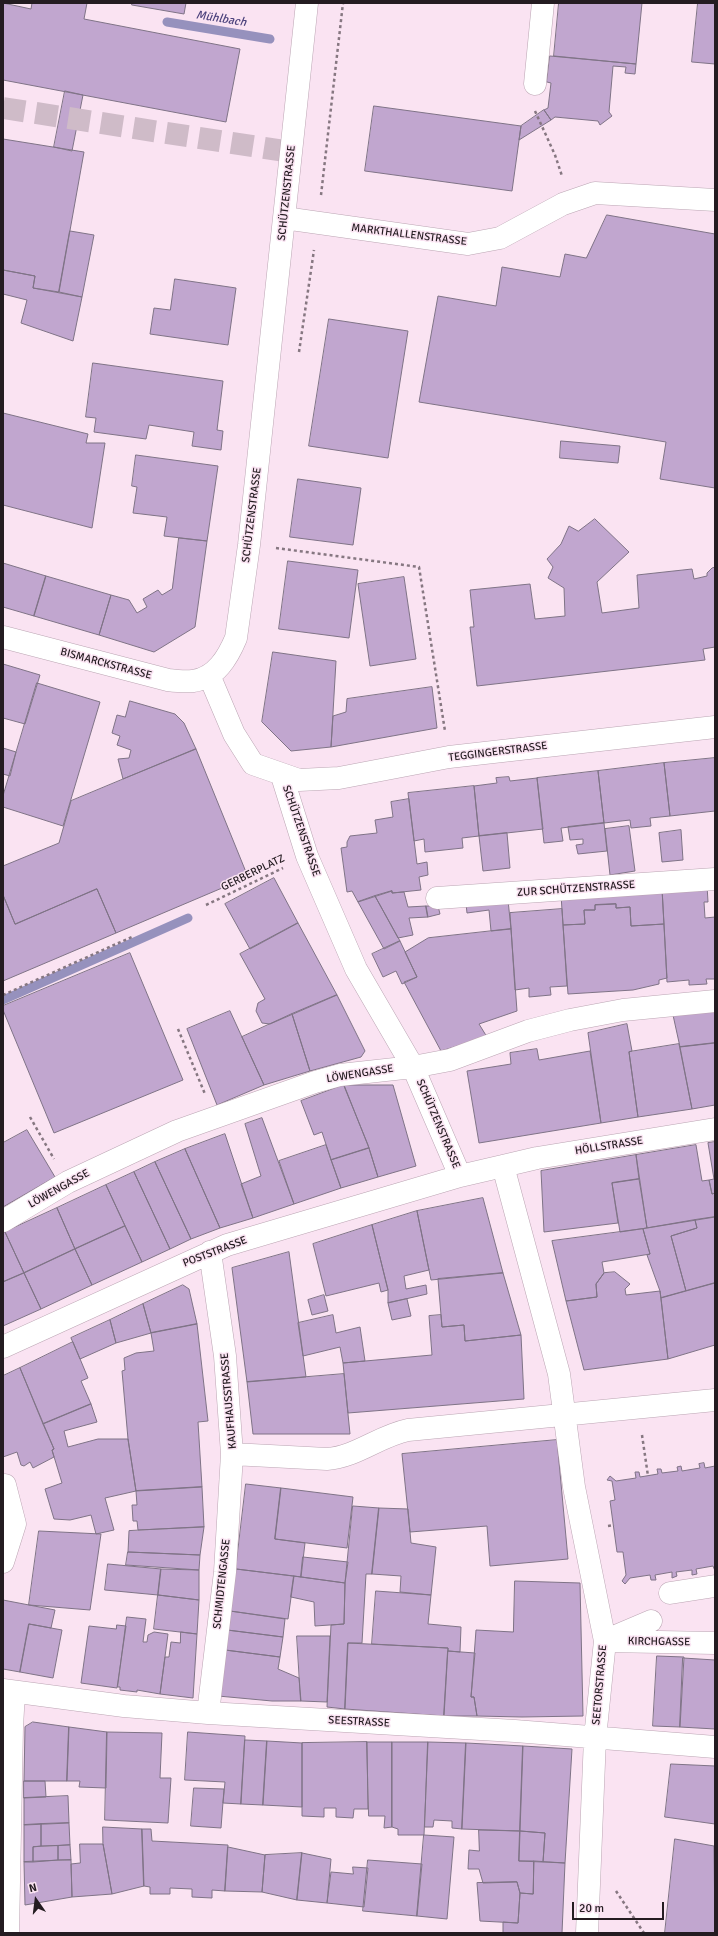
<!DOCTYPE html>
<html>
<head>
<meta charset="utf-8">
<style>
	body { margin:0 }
	#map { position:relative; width:718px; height:1936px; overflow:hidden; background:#fae3f2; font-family:Signika,sans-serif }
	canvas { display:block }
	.frame { position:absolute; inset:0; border:4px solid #241c21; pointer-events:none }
	.north { position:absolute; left:16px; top:1880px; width:40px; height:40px; -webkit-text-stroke:3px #fae3f2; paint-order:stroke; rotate:346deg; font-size:11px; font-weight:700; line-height:16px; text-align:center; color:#241c21 }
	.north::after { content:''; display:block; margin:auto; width:14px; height:18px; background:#241c21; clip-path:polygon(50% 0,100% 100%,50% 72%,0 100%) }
	.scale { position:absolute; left:572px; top:1902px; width:92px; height:18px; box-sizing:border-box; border:2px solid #241c21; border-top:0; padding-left:5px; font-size:12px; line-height:14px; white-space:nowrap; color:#241c21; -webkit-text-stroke:3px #fae3f2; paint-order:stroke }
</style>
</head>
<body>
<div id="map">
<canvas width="718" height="1936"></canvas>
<div class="frame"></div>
<div class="north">N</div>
<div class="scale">20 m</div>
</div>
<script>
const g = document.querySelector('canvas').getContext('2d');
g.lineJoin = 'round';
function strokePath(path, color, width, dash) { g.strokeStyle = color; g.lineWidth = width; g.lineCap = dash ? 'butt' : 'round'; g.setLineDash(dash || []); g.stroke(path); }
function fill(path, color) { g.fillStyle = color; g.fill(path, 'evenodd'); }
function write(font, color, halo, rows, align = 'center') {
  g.font = font + ' Signika,sans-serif'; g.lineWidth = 3; g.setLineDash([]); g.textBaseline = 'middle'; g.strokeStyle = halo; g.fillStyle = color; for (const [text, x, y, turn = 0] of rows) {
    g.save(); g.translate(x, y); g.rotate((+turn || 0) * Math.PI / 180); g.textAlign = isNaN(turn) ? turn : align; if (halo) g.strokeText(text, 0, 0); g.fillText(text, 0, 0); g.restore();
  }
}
strokePath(new Path2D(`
	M167 22 270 39
	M3 1000 188 918`), '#9691bd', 9);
const building = new Path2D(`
	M3 3 31 9 32 3H87L84 19 240 49 226 122 3 80Z
	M132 3H186L184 14 132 5Z
	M559 3H642L636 64 554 56Z
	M698 3H715V64L692 62Z
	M550 56 636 64 635 74 625 73 626 67 613 66 609 112 612 116 600 125 598 121 555 117 551 120 544 110 548 108 551 83 547 82Z
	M65 91 83 95 72 151 54 147Z
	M374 106 521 126 512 191 365 171Z
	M544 110 551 120 519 140 521 126Z
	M3 139 84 152 59 292 33 288 35 276 3 270Z
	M607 215 715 234V488L660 479 666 442 419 402 438 296 496 306 502 267 560 277 565 254 586 258Z
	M70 231 94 235 82 297 59 292Z
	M3 270 35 276 33 288 82 297 73 341 21 323 27 300 3 294Z
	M175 279 236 288 228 345 150 334 154 308 170 310Z
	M329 319 408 331 388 458 309 446Z
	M93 363 223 381 217 430 223 431 221 450 192 446 194 432 149 425 146 439 94 432 96 418 86 417Z
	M3 413 88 434 86 443H105L92 528 3 505Z
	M561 441 620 446 618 463 560 458Z
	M136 455 218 466 207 541 164 536 167 517 133 513 137 487 132 486Z
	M298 479 361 488 353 545 290 537Z
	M595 519 629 552 597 582 602 613 639 608 637 575 692 569 694 579 707 576V573L712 568 715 567V647L703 649 705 660 477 686 470 627H474L470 590 530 584 535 619 565 616 564 588 548 578 553 567 547 559 561 544 569 526 578 531Z
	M179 538 207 541 195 627 154 652 99 635 111 595 129 600 137 613 147 607 143 599 158 590 162 595 172 589Z
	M288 561 358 570 349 638 279 629Z
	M3 563 46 576 34 616 3 607Z
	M46 576 111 595 99 635 34 616Z
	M404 577 416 659 370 666 358 584Z
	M273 652 336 661 331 747 291 751 262 722Z
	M3 664 40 675 25 724 3 718Z
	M37 683 100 702 63 826 3 807V796Z
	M432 687 437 728 331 747 333 716 346 712 347 699Z
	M130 701 175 714 184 723 196 749 123 779 118 759 129 758 131 750 117 745 120 736 112 733 117 715 125 717Z
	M3 748 16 752 10 776 3 774Z
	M196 749 248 877 116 933 97 889 15 924 3 895V866L59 843 71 801Z
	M715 758V811L670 816 664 763Z
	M664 763 670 816 650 818 651 826 631 828 630 820 604 823 598 771Z
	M598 771 604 823 561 828 563 841 544 843 537 778Z
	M509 777 510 781 537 778 543 829 479 836 474 786 497 783 496 778Z
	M474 786 479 836 462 838 463 848 425 852 424 839 414 841 408 793Z
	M409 799 417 864 427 862 428 875 419 877 421 890 392 893V891L358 902 352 891 347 892 341 848 347 847V842L350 836 377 833 375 820 393 817 391 802Z
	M604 823 607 851 578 854 576 845 583 844V839L570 840 568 827Z
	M629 826 635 871 610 875 605 829Z
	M681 830 683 860 662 862 659 833Z
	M507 833 510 868 483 871 479 836Z
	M274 878 298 923 250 949 225 904Z
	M707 885 708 902H704L705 918 715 917V979H706L707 984 689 985V980L667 982 662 888Z
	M97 889 116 933 3 981V895L15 924Z
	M662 889 664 924 631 926 630 907 616 908V904L595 905V910H584L585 924 563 925 561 895Z
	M392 891V893L404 892 408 907 426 906 428 917 409 918 413 935 398 938 375 896Z
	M375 896 400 941 384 949 358 902Z
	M508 900 511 929 491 931 489 910 467 913 466 904Z
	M616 904V908L630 907 631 926 664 924 667 978 659 980V984L633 990 568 994 563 925 585 924 584 910H595V905Z
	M426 906H438L440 914 428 917Z
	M562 909 567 986 550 987 551 995 529 997V988L515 990 510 913Z
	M298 923 337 995 270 1024 262 1023 256 1011 258 1003 265 999 240 954Z
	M511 929 517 1011 479 1024 487 1037 441 1051 404 982 417 977 405 952 428 938Z
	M400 941 417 977 402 984 396 971 383 977 372 954Z
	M130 953 183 1080 54 1133 3 1010V1006Z
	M337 995 365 1051 361 1057 310 1071 292 1014Z
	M715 1010V1043L680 1047 673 1015Z
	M230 1011 264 1085 217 1105 187 1029Z
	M292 1014 310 1071 264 1085 242 1037Z
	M627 1024 632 1051 629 1052 638 1117 601 1123 588 1033Z
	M715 1043V1105L692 1109 680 1047Z
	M679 1044 692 1109 638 1117 629 1052Z
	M537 1049 539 1060 590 1051 601 1123 479 1143 467 1071 511 1064 510 1053Z
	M344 1085H393L416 1166 378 1177 368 1145Z
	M344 1085 369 1148 331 1160 322 1132 314 1135 301 1101Z
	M262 1118 294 1204 253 1218 241 1184 261 1176 245 1124Z
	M27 1130 55 1177 3 1207V1143Z
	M225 1134 253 1218 220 1228 185 1149Z
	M715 1142V1193L712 1194 709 1180 714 1179 708 1143Z
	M326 1145 341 1188 294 1204 279 1161Z
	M696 1145 702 1181 709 1180 712 1194 715 1193V1217L647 1228 636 1155Z
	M369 1148 378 1177 341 1188 331 1160Z
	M185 1149 220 1228 191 1239 155 1162Z
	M636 1155 639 1179 612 1183 618 1223 544 1232 541 1171Z
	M155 1162 191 1239 170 1249 134 1172Z
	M134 1172 170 1249 142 1262 106 1185Z
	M639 1179 647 1228 620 1232 612 1183Z
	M106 1185 125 1226 75 1249 57 1208Z
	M483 1198 503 1273 431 1280 417 1211Z
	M57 1208 75 1249 24 1273 5 1232Z
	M417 1211 429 1270 404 1276 406 1289 426 1285 427 1294 388 1303V1290L372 1225Z
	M715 1217V1283L686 1291 671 1236 697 1228 695 1220Z
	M695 1220 697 1228 671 1236 686 1291 661 1298 660 1291 647 1255 650 1254 643 1229Z
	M372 1225 388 1290 381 1292 379 1283 326 1296 313 1244Z
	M125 1226 142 1262 92 1285 75 1249Z
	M643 1229 650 1254 602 1262 604 1273 596 1284 597 1297 566 1301 552 1241Z
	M5 1232 24 1273 3 1282V1233Z
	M75 1249 92 1285 41 1309 24 1273Z
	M289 1252 306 1377 247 1382 232 1268Z
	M615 1272 630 1284 625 1289 626 1295 660 1291 668 1359 584 1370 566 1301 597 1297 596 1284 604 1273Z
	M24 1273 41 1309 3 1326V1282Z
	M503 1273 521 1335 465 1341 464 1325 442 1327 438 1279Z
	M715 1283V1345L668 1359 661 1298Z
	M183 1285 189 1289 197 1324 151 1333 143 1304Z
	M324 1295 328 1311 312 1315 308 1300Z
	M407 1299 411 1316 392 1320 388 1303Z
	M143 1304 151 1333 116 1343 110 1320Z
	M333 1315 336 1333 360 1327 365 1361 343 1363 340 1347 303 1356 298 1323Z
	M441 1315 442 1327 464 1325 465 1341 521 1335 524 1399 348 1413 343 1363 432 1355 429 1316Z
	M110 1320 116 1343 80 1359 71 1338Z
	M197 1324 208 1421 198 1422 202 1487 136 1491 128 1439 122 1371 125 1370 124 1358 136 1353 154 1351 151 1333Z
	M73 1342 88 1378 81 1381 91 1404 43 1424 20 1368Z
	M20 1368 54 1449 52 1450 54 1457 33 1468 30 1462 24 1466 21 1465 17 1452 3 1457V1462V1376Z
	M344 1374 350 1434H253L247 1382Z
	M91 1404 97 1422 64 1431 68 1447 98 1439H128L136 1491 105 1498 114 1530 96 1534 91 1515 70 1520 54 1519 45 1489 62 1483 52 1450 54 1449 43 1424Z
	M557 1440 568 1559 490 1566 487 1526 410 1532 402 1454Z
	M704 1463 705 1468 715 1466V1571L713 1566 696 1569 697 1574 692 1575V1570L676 1572 677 1576 672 1578V1572L655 1575 656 1580H651L650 1575 630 1578 625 1584 622 1581 626 1575 623 1552H617L610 1501 615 1500 612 1481 607 1480 610 1476 616 1481 636 1478 635 1472H639L640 1477 658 1474 657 1469H661L662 1473 678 1471 677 1467 681 1466 682 1471 700 1468 699 1464Z
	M246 1484 281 1488 275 1539 305 1543 301 1577 236 1569Z
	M202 1487 204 1527 138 1530 137 1521H133L132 1505H137L136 1491Z
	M281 1488 353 1497 347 1548 275 1539Z
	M353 1506 379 1508 372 1574H366L362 1643H348L345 1709 327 1707 331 1625 344 1624 345 1583Z
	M379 1508 408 1509 411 1543 436 1547 431 1595 400 1592 401 1576 372 1574Z
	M204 1527 200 1555 128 1552 129 1531Z
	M39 1531 101 1534 90 1610 29 1605Z
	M128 1552 200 1555 199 1570 126 1565Z
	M303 1557 348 1562 345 1583 301 1577Z
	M108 1564 161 1569 158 1595 105 1590Z
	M161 1569 199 1570V1600L158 1595Z
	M236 1569 294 1576 288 1619 230 1611Z
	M294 1576 345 1583 344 1624 315 1626 314 1602 291 1597Z
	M515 1581 580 1583 583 1716 522 1717 477 1716 474 1697H471L476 1630 513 1632Z
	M376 1591 431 1595 428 1624 461 1627 460 1652 448 1651V1648L372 1644Z
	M158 1595 199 1600 197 1634 154 1629Z
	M3 1600 55 1610 51 1628 29 1624 20 1672 3 1669Z
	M230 1611 285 1619 283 1637 227 1630Z
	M127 1617 146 1619 143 1642H147L148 1635 154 1632 168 1634 160 1694 137 1690V1692L120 1690V1687H118Z
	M29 1624 62 1630 53 1678 20 1672Z
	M117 1625 126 1626 117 1688 81 1683 89 1626 116 1629Z
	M227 1630 283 1637 280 1657 225 1650Z
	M181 1632 197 1634 193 1698 160 1694 165 1657H169L171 1642 180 1643Z
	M297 1636H330L327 1702 301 1701Z
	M348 1643 448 1648 444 1716 345 1709Z
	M225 1650 280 1657 278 1669 299 1678 301 1701H272L218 1696Z
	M448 1651 475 1653 471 1697H474L477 1716H444Z
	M657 1656 684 1657 680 1727 653 1726Z
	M683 1658 715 1660V1729L680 1727Z
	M33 1722 69 1727 67 1781H24L25 1727Z
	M69 1727 107 1732 106 1788 79 1787 80 1781H67Z
	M107 1732 162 1733 160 1778H171L168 1823 105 1820Z
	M188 1732 245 1736 241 1804 223 1803 225 1782 185 1780Z
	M245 1740 267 1741 263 1805 241 1804Z
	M267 1741 302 1743V1807L263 1805Z
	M367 1742H392V1827L384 1828 385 1816H369Z
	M367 1742 368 1809H354L353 1818 336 1817V1808H324V1817L302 1816V1743Z
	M392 1742H428L424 1835H398V1829L392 1827Z
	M428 1742 466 1743 462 1829 452 1828V1821L434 1820 433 1827H425Z
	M466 1743 523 1746 520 1831 462 1829Z
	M523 1746 572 1749 565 1863 543 1862 545 1833 520 1831Z
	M671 1764 715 1766V1824L665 1817Z
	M24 1781H45L46 1797 24 1798Z
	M194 1788 224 1789 221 1828 191 1826Z
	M68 1796 69 1823 24 1825V1798Z
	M69 1823 70 1845 41 1846V1824Z
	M41 1824V1846L33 1847V1862H24V1825Z
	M103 1827 142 1829 144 1886 112 1894 103 1844Z
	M142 1829H151L152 1841 228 1845 225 1891 212 1890V1898L192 1897V1889L170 1888V1894H150V1887L144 1886Z
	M479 1830 520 1831 519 1861H534L533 1894 520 1893 517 1882 483 1883 479 1869H468L469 1850 479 1851Z
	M520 1831 545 1833 543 1862 519 1861Z
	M424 1835 454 1837 447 1919 417 1916Z
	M675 1839 714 1846 715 1933H665Z
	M80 1844H103L112 1894 72 1897 71 1864 80 1863Z
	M70 1845 71 1860H58V1846Z
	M58 1846V1860L33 1862V1847Z
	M228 1847 265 1855 262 1892 225 1891Z
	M302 1853 331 1859 327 1903 297 1900Z
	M302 1853 297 1900 262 1892 265 1855Z
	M71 1860 72 1897 25 1905 24 1862Z
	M368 1860 422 1864 417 1916 363 1911Z
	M534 1861 565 1863 562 1933H503V1922L518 1923 520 1893 533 1894Z
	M353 1867 368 1868 364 1907 327 1903 331 1872 353 1874Z
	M517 1882 520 1893 518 1923 480 1921 477 1883Z`);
fill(building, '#c1a6cf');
strokePath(building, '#7f7386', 1);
strokePath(new Path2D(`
	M3 108 291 152`), '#cfbbc8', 22, [22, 11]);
const minor = new Path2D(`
	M535 84 543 3
	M284 218 468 244 500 238 563 204 595 193 715 200
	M3 637 168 680C176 681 185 682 193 681 216 678 228 657 236 638L249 545 307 3
	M209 675 234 734 253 764 299 780 339 778 449 757 715 727
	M282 776 307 856 356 969 413 1067 460 1176 503 1166 559 1374 574 1487 605 1641 595 1738 587 1933
	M437 898 715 879
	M503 1166 537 1158 715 1129
	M3 1221 68 1182 177 1131 315 1082 340 1075 413 1067 450 1060 528 1031 570 1020 623 1010 715 1001
	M3 1347 227 1245 460 1176
	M232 1454 327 1459C356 1457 379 1436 408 1430L715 1400
	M3 1562 15 1524 5 1485
	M670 1593 715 1586
	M611 1638 651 1621
	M605 1641 715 1643
	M3 1690 124 1706 208 1713 515 1731 715 1747
	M208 1713 225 1572 232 1454 225 1356 210 1252
	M8 1933 12 1727 14 1692`);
strokePath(minor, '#bba5b3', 23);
strokePath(new Path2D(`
	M535 111 555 155 562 176
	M321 195 343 3
	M299 352 314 250
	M276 548 419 567 445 731
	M206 905 283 868
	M3 995 134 936
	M178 1029 205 1094
	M30 1117 54 1159
	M642 1435 648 1476
	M608 1526 614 1525
	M616 1891 644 1933`), '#867781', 2.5, [3, 3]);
strokePath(minor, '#fff', 22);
write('11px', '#241c21', '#fae3f2', [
	["SCHÜTZENSTRASSE",287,193,-84],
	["MARKTHALLENSTRASSE",409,235,7],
	["SCHÜTZENSTRASSE",252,515,-83],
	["BISMARCKSTRASSE",106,664,15],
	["TEGGINGERSTRASSE",498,752,-7],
	["SCHÜTZENSTRASSE",301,831,71],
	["GERBERPLATZ",253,873,-26],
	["ZUR SCHÜTZENSTRASSE",576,889,-4],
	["LÖWENGASSE",360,1074,-9],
	["SCHÜTZENSTRASSE",438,1124,67],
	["HÖLLSTRASSE",609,1146,-9],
	["LÖWENGASSE",59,1189,-29],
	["POSTSTRASSE",215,1252,-21],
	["KAUFHAUSSTRASSE",229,1401,-95],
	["SCHMIDTENGASSE",222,1584,-84],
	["KIRCHGASSE",659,1642,1],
	["SEETORSTRASSE",600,1685,-85],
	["SEESTRASSE",359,1722,3]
]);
write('italic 12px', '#4c427c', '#fae3f2', [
	["Mühlbach",221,19,9]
]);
</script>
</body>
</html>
